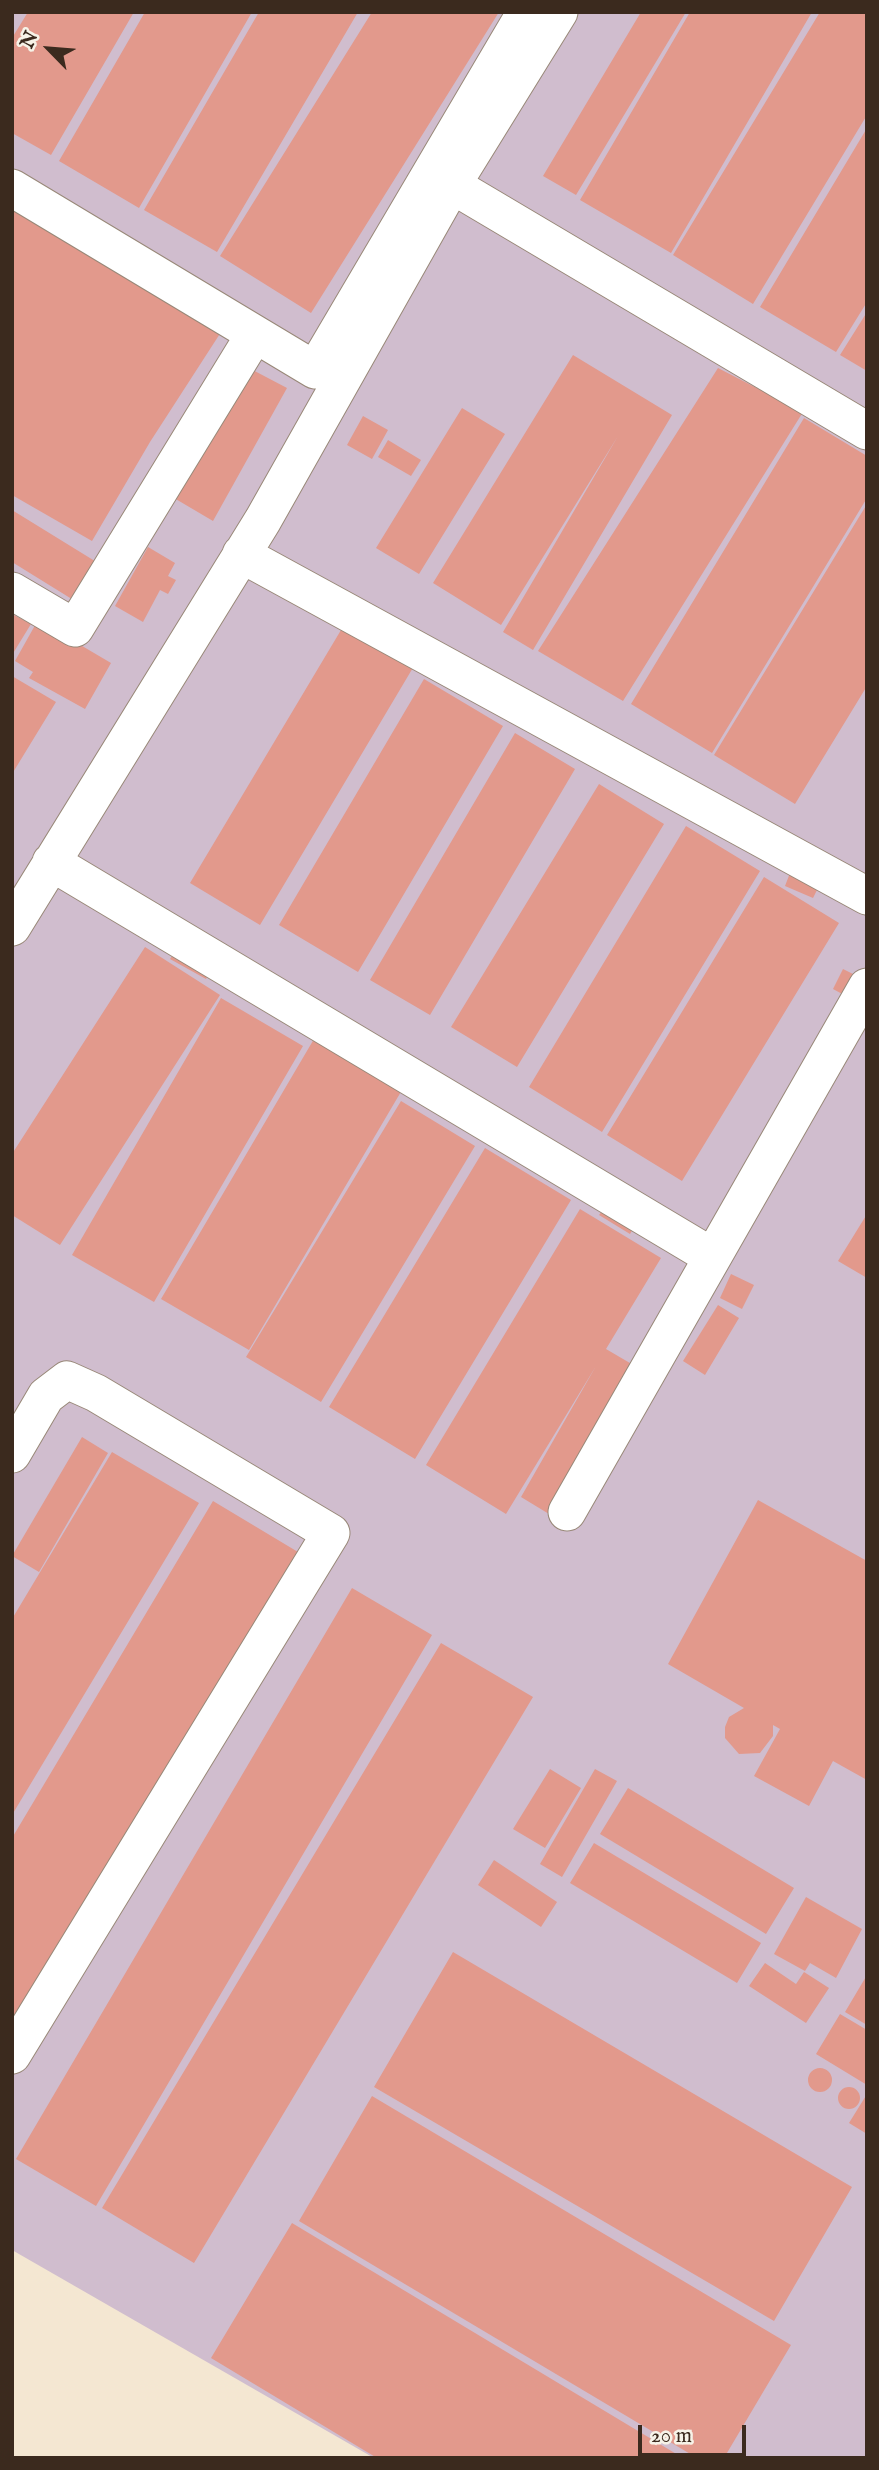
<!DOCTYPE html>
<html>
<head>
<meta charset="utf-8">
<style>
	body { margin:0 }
	#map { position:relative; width:879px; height:2470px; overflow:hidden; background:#f4e7d2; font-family:"IM FELL English",serif }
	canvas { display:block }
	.frame { position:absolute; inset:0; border:14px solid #3b2a1e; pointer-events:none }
	.north { position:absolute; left:14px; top:14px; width:70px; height:70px; -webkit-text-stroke:5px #f7f3e8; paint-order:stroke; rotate:295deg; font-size:19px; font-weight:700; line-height:28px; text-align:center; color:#3b2a1e }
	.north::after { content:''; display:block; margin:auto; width:24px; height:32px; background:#3b2a1e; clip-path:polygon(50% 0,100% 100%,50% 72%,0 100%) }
	.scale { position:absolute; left:638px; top:2425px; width:108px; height:32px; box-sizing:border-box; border:4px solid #3b2a1e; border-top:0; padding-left:9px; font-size:21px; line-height:24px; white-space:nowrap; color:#3b2a1e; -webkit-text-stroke:5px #f7f3e8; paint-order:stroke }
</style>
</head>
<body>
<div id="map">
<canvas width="879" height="2470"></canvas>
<div class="frame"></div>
<div class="north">N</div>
<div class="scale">20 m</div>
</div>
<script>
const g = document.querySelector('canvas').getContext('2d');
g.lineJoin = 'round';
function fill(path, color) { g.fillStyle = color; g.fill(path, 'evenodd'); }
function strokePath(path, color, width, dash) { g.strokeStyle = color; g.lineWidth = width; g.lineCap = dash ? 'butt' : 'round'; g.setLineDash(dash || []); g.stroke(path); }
fill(new Path2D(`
	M12 12H867V2458H374L12 2250Z`), '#d0bdce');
fill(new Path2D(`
	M28 12H134L51 155 12 133V38Z
	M145 12H252L139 208 59 161Z
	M259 12H358L217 252 144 210Z
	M372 12H499L311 313 220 256Z
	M641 12H686L576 195 543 176Z
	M690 12H812L671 253 580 200Z
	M820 12H867V115L753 304 673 255Z
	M867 128V302L836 352 760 307Z
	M12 206 223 329 150 442 92 541 12 495Z
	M867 312V371L840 355Z
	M573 355 672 415 533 650 503 632 618 436 501 625 433 583Z
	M247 367 287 388 213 521 174 498Z
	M718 368 803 412 623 701 538 651Z
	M462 408 505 434 419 574 376 548Z
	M363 416 388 430 372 459 347 445Z
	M804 418 867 456V498L712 753 631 704Z
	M388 440 421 460 411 476 378 457Z
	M867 504V686L795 804 714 755Z
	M12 510 98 563 75 601 12 562Z
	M148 547 175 563 168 576 176 580 168 594 160 590 143 622 115 606Z
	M12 614 31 624 12 655Z
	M38 620 111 663 85 709 29 678 33 672 15 661Z
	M344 625 414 666 260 925 190 883Z
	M12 676 56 702 12 774Z
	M424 679 503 726 358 972 279 925Z
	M515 733 575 769 430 1015 370 980Z
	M599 784 664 824 517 1067 451 1027Z
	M686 826 760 871 602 1132 529 1087Z
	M790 873 819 886 813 898 785 886Z
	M764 877 839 923 682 1181 607 1135Z
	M179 946 212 967 206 979 170 959Z
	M145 947 220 995 60 1245 12 1215V1154Z
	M843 969 867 981 857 1002 833 989Z
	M221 998 303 1046 154 1302 72 1255Z
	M314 1039 402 1090 249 1350 161 1299Z
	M401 1101 475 1146 321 1402 246 1357Z
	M485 1148 571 1200 415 1459 329 1407Z
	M608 1204 637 1222 630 1234 599 1215Z
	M580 1209 661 1258 606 1349 635 1366 549 1514 521 1497 596 1366 506 1514 426 1465Z
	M867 1214V1278L838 1261Z
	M731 1274 754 1285 742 1309 720 1298Z
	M718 1305 739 1318 705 1375 683 1361Z
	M82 1437 108 1453 39 1572 12 1556Z
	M112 1452 199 1503 12 1815V1619Z
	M758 1500 867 1561V1780L833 1761 809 1806 754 1776 780 1729 773 1725V1736L760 1753 739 1754 725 1738V1727L729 1717 744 1708 668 1664Z
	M213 1501 298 1552 12 2031V1838Z
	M352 1588 432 1635 96 2206 16 2159Z
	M441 1643 533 1697 194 2263 102 2208Z
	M550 1769 581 1788 545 1848 513 1829Z
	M595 1769 617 1781 562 1877 540 1864Z
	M628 1788 794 1888 766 1934 600 1834Z
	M594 1843 761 1943 737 1983 570 1883Z
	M494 1860 557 1902 541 1927 478 1885Z
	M806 1897 862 1929 836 1978 810 1963 805 1971 774 1954Z
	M453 1952 852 2187 774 2321 374 2087Z
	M765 1963 796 1984 804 1972 829 1988 806 2023 749 1986Z
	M867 1975V2025L845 2012Z
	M840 2014 867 2030V2085L816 2054Z
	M808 2080a12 12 0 1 1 24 0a12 12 0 1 1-24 0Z
	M838 2098a11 11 0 1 1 22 0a11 11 0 1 1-22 0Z
	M867 2094V2134L849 2123Z
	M372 2096 791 2345 724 2458H697L299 2221Z
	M292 2223 683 2458H377L211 2358Z`), '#e2998c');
const minor = new Path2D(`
	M452 185 867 431
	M12 188 255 334 75 628 12 591
	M255 334 315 370 526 12
	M241 554 867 896
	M51 862 711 1256
	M12 927 263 520 452 185 559 12
	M12 1454 46 1396 67 1380 96 1393 331 1533 12 2055
	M567 1512 867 987`);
strokePath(minor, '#988878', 39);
strokePath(minor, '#fff', 37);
</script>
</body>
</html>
